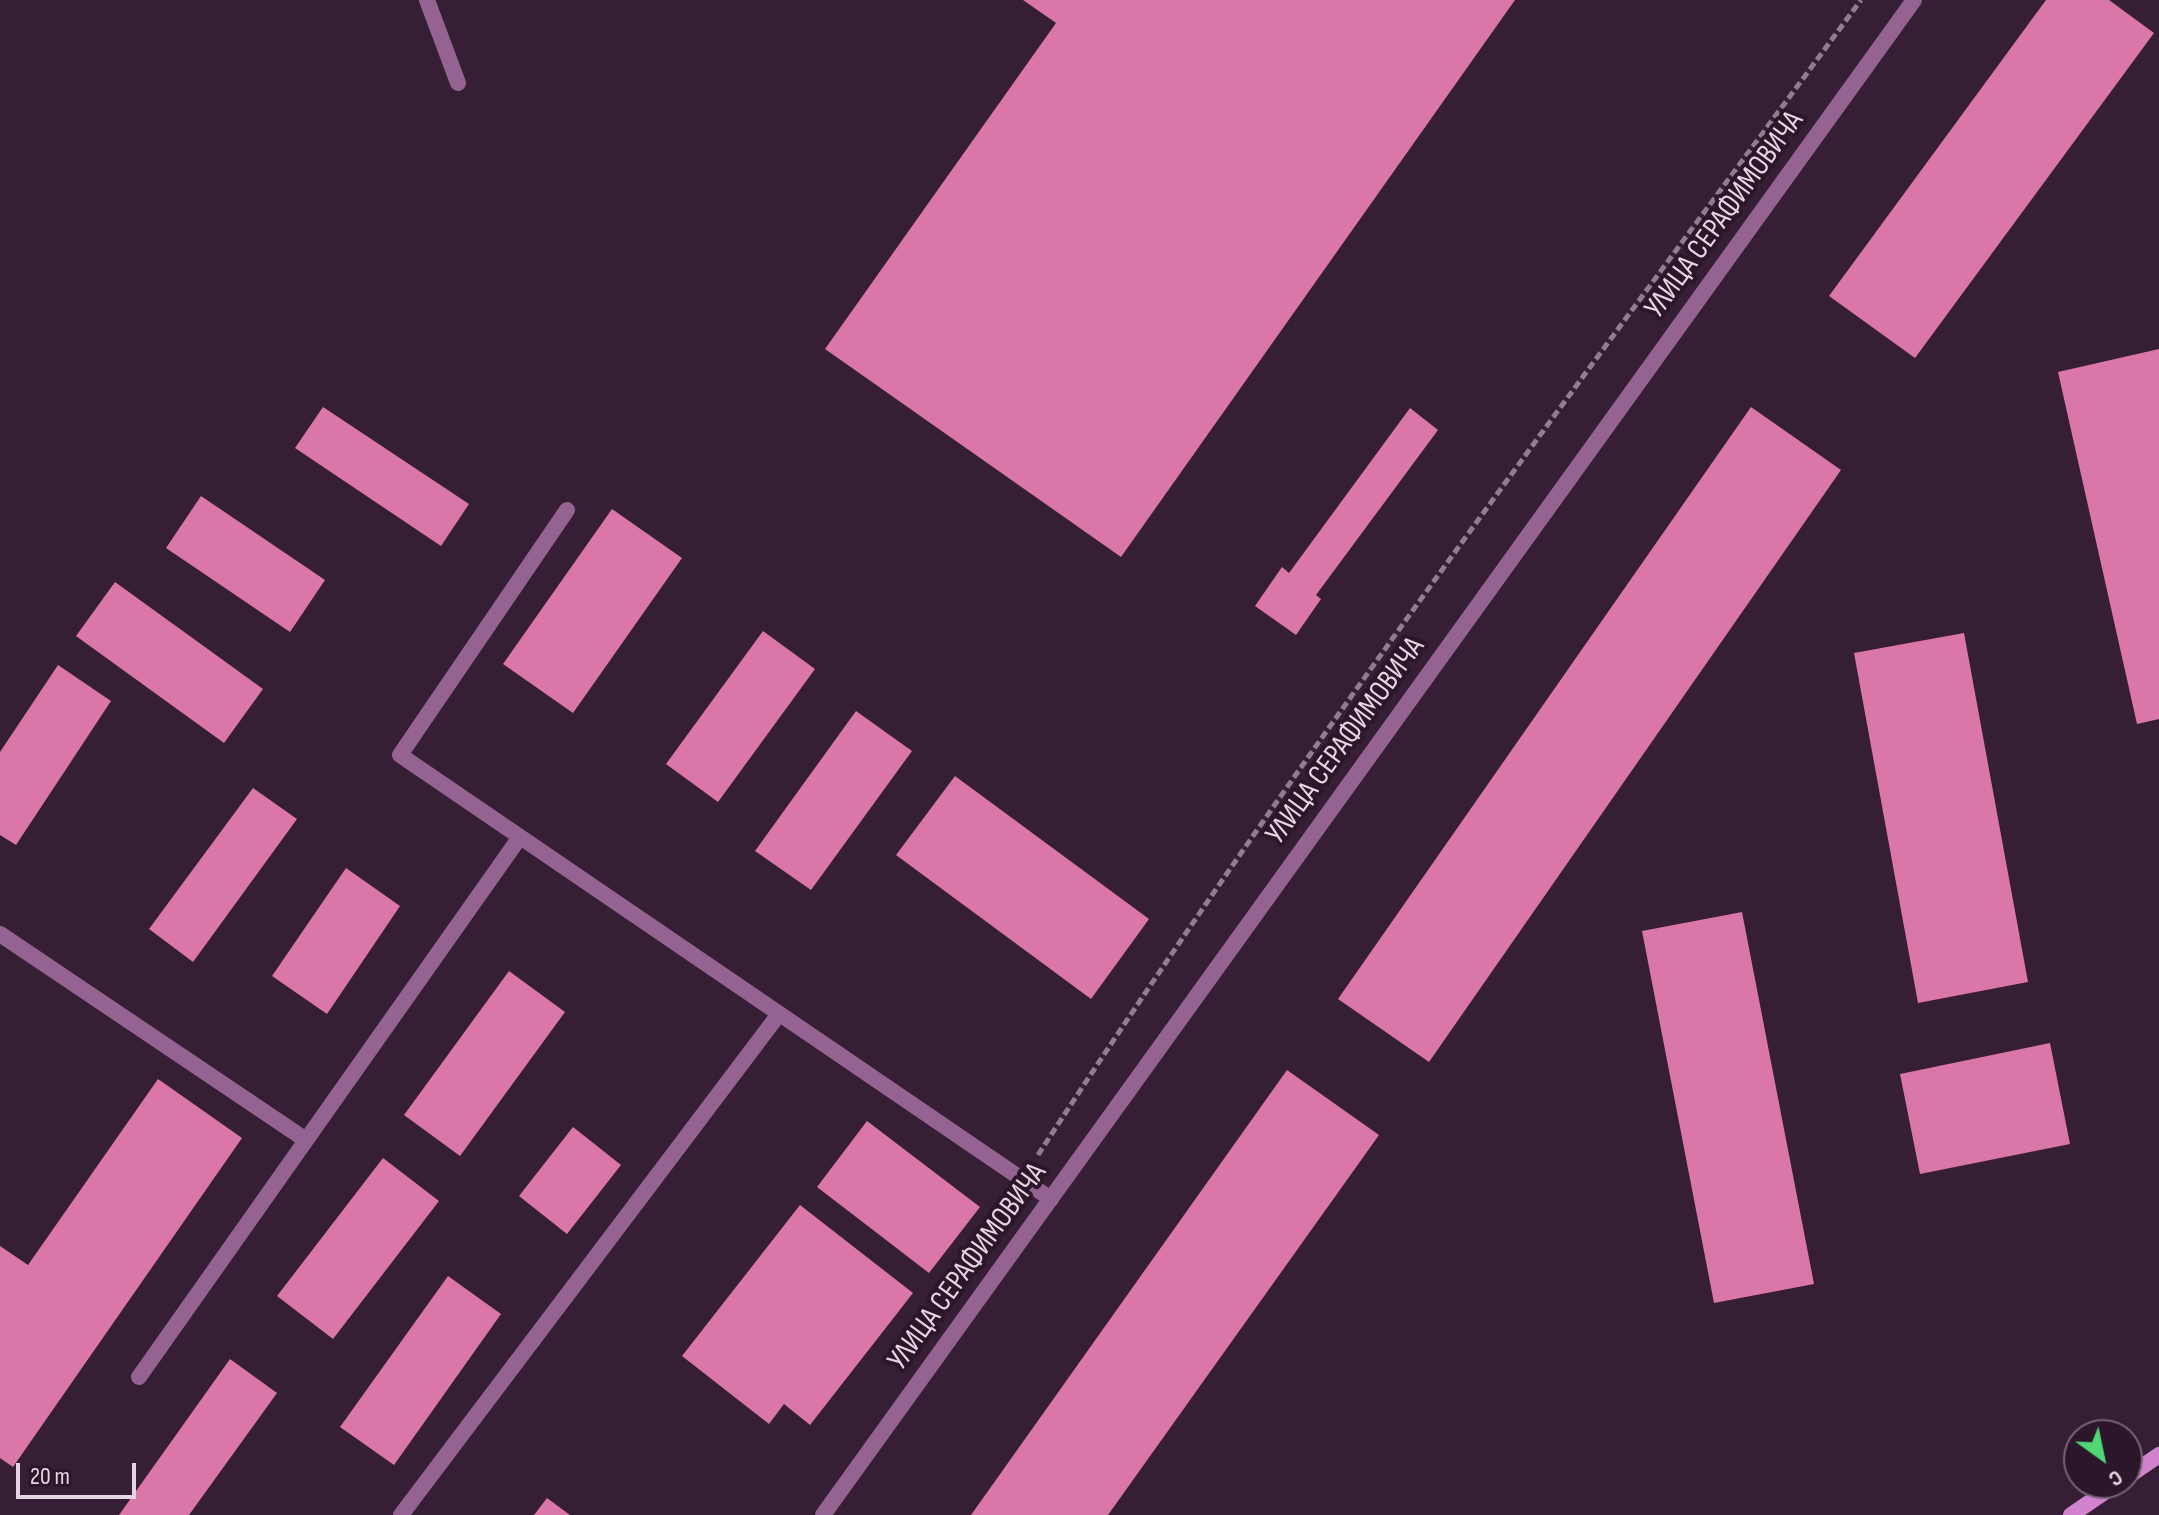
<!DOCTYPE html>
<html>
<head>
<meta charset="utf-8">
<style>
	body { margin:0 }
	#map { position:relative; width:2159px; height:1515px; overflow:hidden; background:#361f35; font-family:"Sofia Sans Condensed",sans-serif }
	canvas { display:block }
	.north { position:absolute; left:2063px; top:1419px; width:80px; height:80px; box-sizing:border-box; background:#2c162a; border:2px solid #766374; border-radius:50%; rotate:147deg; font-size:22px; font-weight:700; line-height:32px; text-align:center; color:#e6d6e4 }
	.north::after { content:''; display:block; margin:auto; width:28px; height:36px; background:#4fd675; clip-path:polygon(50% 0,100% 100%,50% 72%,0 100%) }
	.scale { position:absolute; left:16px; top:1463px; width:120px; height:36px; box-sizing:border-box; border:4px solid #e6d6e4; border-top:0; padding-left:10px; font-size:24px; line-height:28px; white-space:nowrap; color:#e6d6e4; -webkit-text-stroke:6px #2c162a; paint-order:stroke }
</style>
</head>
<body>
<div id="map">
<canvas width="2159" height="1515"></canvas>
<div class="north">С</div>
<div class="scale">20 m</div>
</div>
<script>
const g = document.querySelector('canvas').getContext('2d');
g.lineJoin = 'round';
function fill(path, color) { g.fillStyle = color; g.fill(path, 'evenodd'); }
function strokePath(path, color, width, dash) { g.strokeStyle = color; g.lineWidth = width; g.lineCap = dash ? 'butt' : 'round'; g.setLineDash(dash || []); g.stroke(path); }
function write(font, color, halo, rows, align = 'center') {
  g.font = font + ' "Sofia Sans Condensed",sans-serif'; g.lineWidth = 8; g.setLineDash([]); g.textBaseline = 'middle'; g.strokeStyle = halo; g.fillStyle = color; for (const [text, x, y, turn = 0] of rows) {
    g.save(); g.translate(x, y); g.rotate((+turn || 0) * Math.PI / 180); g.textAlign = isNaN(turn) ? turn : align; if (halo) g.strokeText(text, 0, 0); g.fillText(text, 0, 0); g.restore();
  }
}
fill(new Path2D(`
	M1023 0H1515L1121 557 825 349 1056 23Z
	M2046 0H2109L2154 33 1915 358 1829 296Z
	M2159 349V719L2137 724 2058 372Z
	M323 407 469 504 441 546 295 448Z
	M1751 407 1841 470 1429 1062 1338 999Z
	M1410 408 1438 430 1316 595 1321 599 1296 635 1255 606 1282 567 1289 573Z
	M201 496 325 580 290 632 166 548Z
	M612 509 682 558 573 713 503 664Z
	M115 582 263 689 224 743 76 636Z
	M763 631 815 669 718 802 666 764Z
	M1964 633 2028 982 1918 1003 1854 653Z
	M58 665 111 701 16 845 0 835V752Z
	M856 711 912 751 811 890 755 851Z
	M955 776 1149 919 1091 999 896 855Z
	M253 788 297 819 193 962 149 929Z
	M346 868 400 906 327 1014 272 976Z
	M1742 912 1814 1284 1714 1303 1642 931Z
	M509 971 565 1012 460 1156 404 1115Z
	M2050 1043 2070 1144 1920 1174 1900 1074Z
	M1287 1070 1379 1135 1108 1515H971Z
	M158 1079 242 1138 13 1467 0 1458V1246L28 1265Z
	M867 1121 980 1207 929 1273 817 1187Z
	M573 1127 621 1165 567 1234 519 1196Z
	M383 1158 439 1201 333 1339 277 1296Z
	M800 1205 913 1293 810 1425 784 1404 769 1424 682 1356Z
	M448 1276 501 1314 394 1465 340 1427Z
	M230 1359 277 1393 189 1515H119Z
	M547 1498 570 1515H534Z`), '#db76a9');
strokePath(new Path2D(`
	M1038 1155C1295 759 1581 380 1861 0`), '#917d8f', 5, [8, 4]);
strokePath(new Path2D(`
	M427 0 458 83
	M567 510 400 755 1051 1199
	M0 934 306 1140
	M139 1377 520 837
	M401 1515 779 1014`), '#956391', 16);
strokePath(new Path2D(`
	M823 1515 1914 0`), '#956391', 16);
strokePath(new Path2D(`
	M2127 1477 2159 1455
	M2071 1515 2118 1483`), '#d283cd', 16);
write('30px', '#e6d6e4', '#2c162a', [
	["УЛИЦА СЕРАФИМОВИЧА",1725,215,-54],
	["УЛИЦА СЕРАФИМОВИЧА",1346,741,-54],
	["УЛИЦА СЕРАФИМОВИЧА",968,1267,-54]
]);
</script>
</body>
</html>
